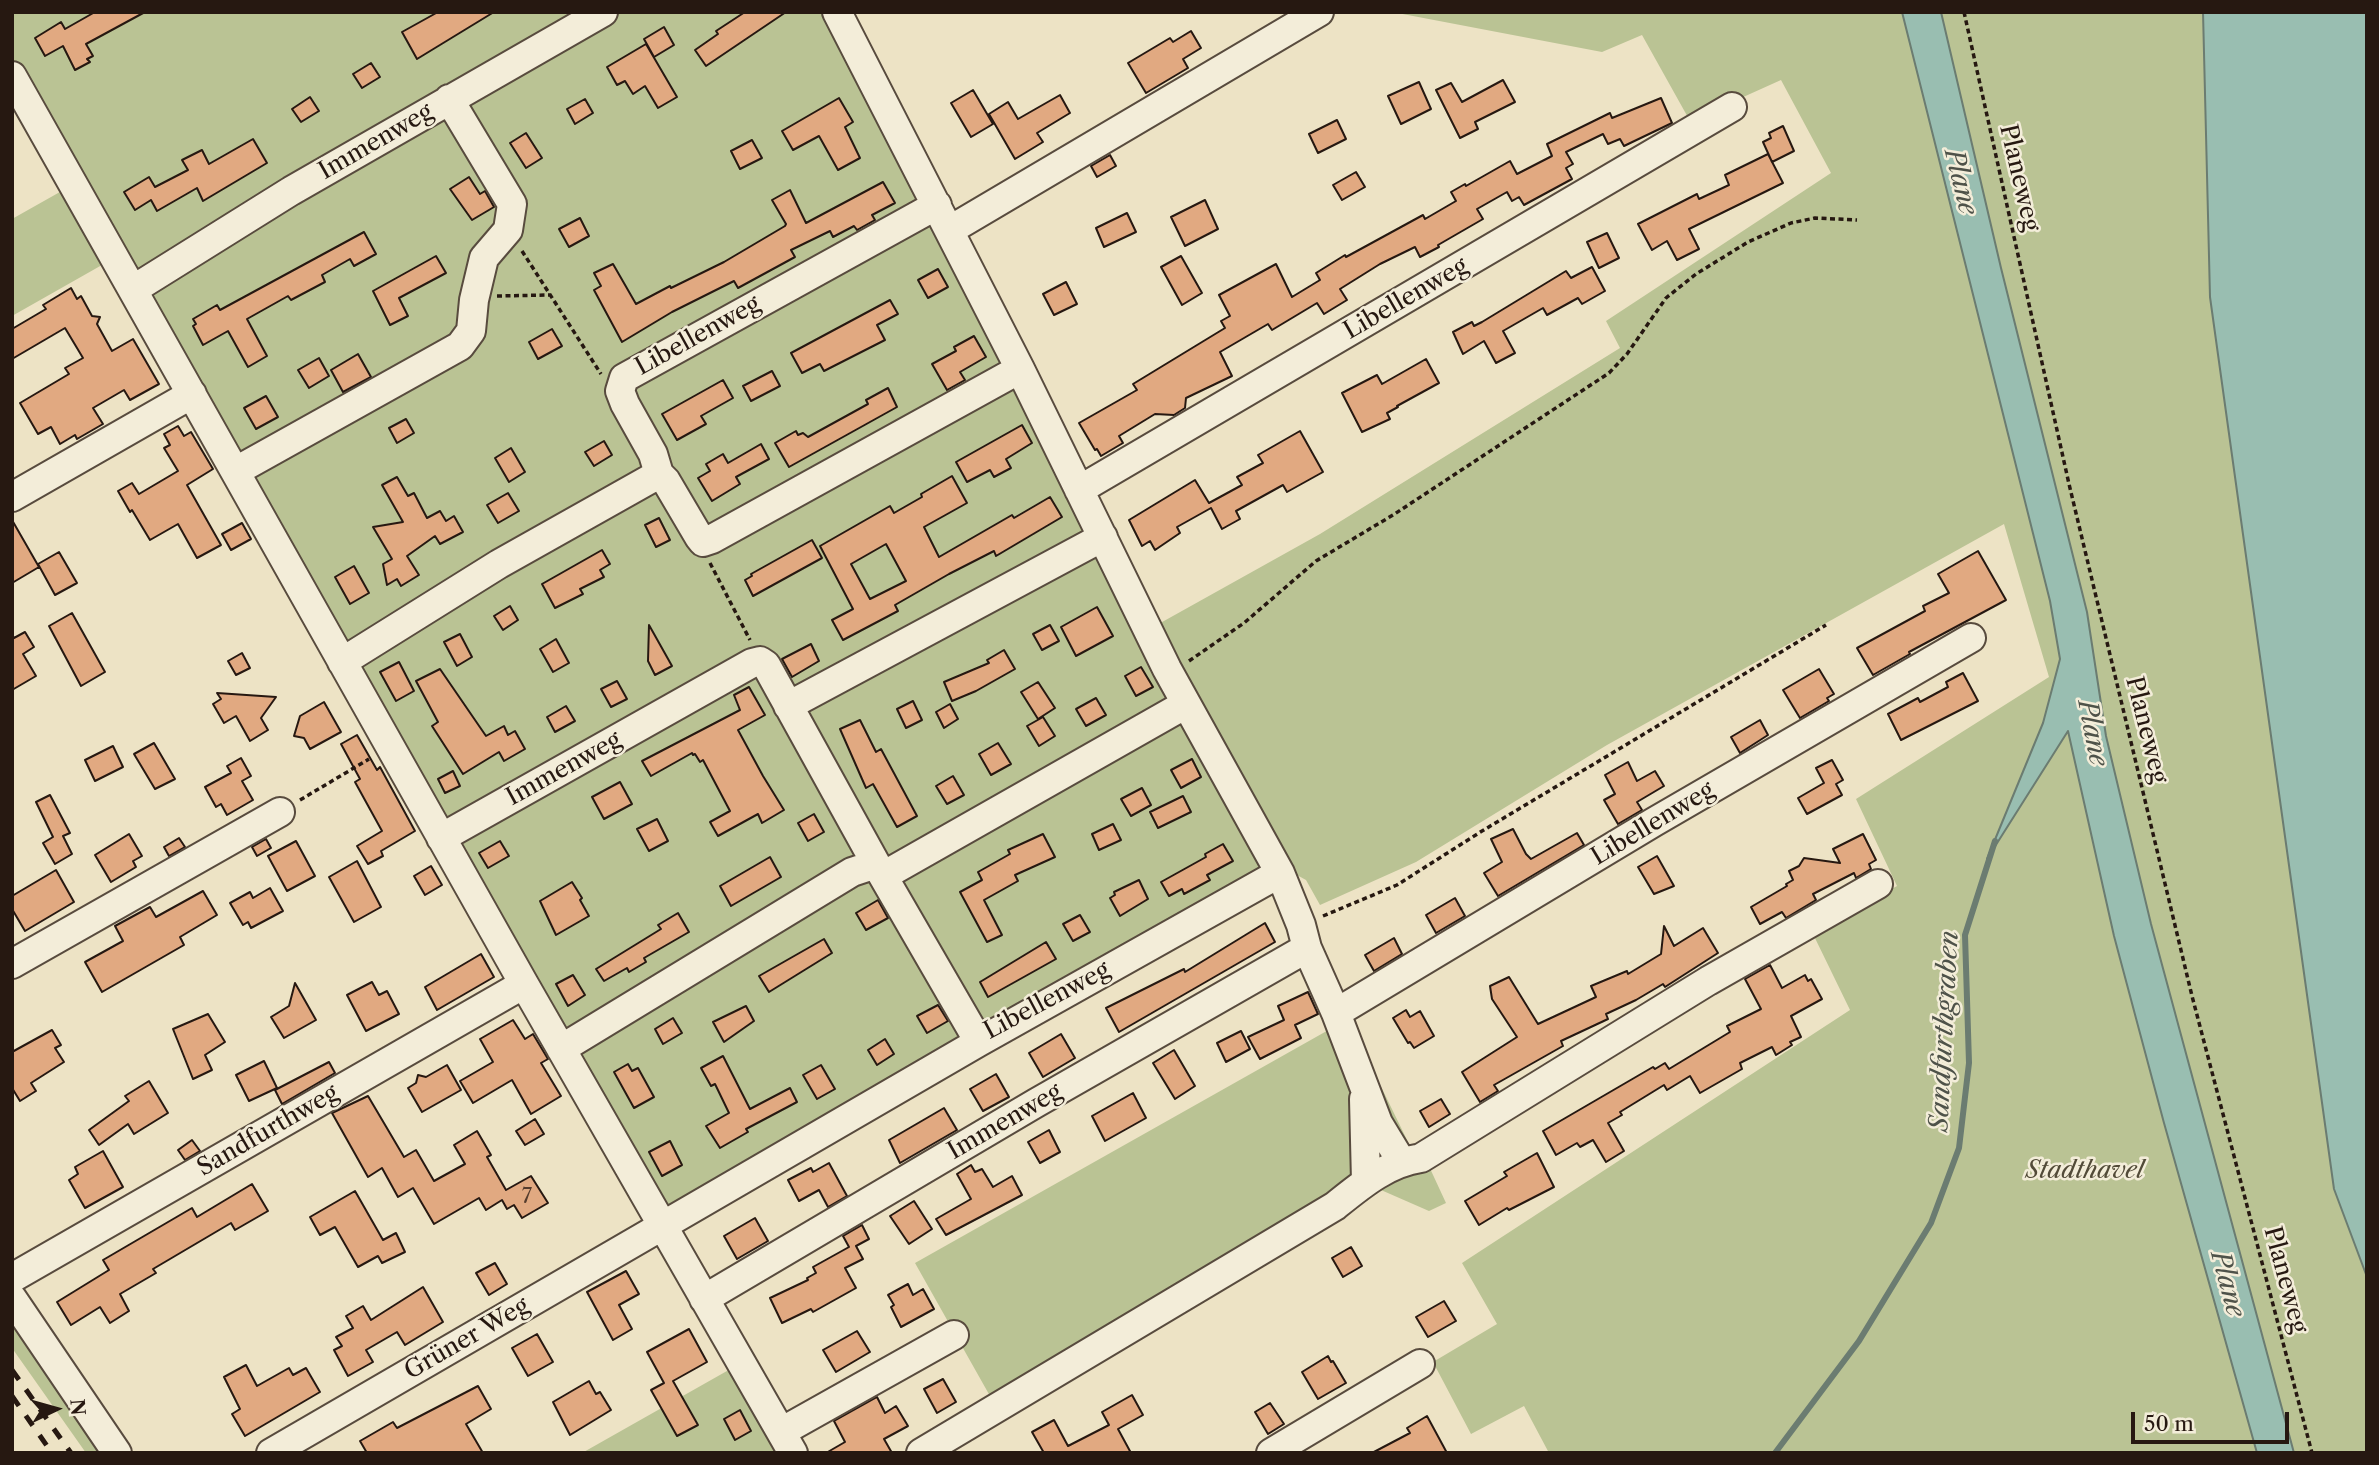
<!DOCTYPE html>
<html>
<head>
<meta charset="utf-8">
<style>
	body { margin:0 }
	#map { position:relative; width:2379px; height:1465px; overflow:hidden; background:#ede3c5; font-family:"Libre Caslon Text",serif }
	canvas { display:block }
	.frame { position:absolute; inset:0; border:14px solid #261811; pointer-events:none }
	.north { position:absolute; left:21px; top:1374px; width:70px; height:70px; -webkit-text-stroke:5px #f3edd9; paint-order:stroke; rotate:85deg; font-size:19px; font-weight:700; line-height:28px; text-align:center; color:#261811 }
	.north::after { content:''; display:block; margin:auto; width:24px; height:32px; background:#261811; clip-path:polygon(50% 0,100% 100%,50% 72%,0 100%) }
	.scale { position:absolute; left:2131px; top:1412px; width:158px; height:32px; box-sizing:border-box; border:4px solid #261811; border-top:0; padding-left:9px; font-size:21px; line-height:24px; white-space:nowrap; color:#261811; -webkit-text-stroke:5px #f3edd9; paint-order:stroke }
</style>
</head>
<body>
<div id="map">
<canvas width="2379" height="1465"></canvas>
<div class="frame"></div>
<div class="north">N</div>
<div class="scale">50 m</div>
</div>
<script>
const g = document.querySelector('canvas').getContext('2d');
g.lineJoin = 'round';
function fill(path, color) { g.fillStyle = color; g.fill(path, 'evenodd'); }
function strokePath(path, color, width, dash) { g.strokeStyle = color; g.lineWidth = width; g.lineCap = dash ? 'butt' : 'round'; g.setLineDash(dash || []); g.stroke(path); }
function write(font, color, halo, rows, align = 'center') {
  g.font = font + ' "Libre Caslon Text",serif'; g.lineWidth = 5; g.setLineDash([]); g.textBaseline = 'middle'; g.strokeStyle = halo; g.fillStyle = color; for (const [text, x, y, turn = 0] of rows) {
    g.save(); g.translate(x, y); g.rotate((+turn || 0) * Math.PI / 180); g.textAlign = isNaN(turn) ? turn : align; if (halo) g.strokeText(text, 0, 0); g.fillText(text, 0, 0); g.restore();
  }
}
fill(new Path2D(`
	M12 12H828L1268 872 665 1211 12 58Z
	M1392 12H2367V1453H1549L1524 1406 1471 1434 1433 1362 1497 1324 1462 1263 1850 1010 1813 934 1897 886 1856 799 2049 677 2004 524 1607 745 1416 862 1320 905 1306 880 1286 869 1155 626 1320 534 1620 348 1606 321 1831 173 1781 80 1690 121 1642 35 1602 52Z
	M67 188 109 261 12 316V219Z
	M1348 1019 1409 1144 1427 1162 1446 1203 1429 1211 1381 1190 999 1412 915 1263Z
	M12 1312 107 1453H86L12 1348Z
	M734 1367 781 1453H582Z`), '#bac394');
const water = new Path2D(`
	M1902 12H1941L2001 268 2087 612 2106 736 2151 924 2294 1453H2257L2164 1123 2114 936 2068 731 1987 859 2043 723 2060 659 2050 601Z
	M2203 12H2367V1277L2334 1189 2210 297Z`);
fill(water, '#99beb1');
strokePath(water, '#6b7c71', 2);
strokePath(new Path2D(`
	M1775 1453 1859 1341 1931 1223 1959 1148 1969 1063 1965 935 1995 841`), '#6b7c71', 6);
const building = new Path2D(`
	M95 12H145L86 44 93 56 87 59 90 62 75 70 63 46 45 56 35 38 61 22 65 29Z
	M438 12H494L417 59 402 32Z
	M745 12H786L706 66 695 50 718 34 716 31Z
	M664 27 674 45 654 57 644 39Z
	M1191 31 1201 48 1183 59 1188 68 1146 93 1128 63 1170 38 1173 42Z
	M646 44 677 97 658 108 645 86 633 94 625 81 617 85 607 67Z
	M371 63 380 77 362 88 353 74Z
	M1503 80 1515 102 1475 122 1478 129 1460 138 1436 90 1451 83 1462 102Z
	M1419 82 1431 109 1401 124 1388 96Z
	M973 90 993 124 971 137 951 103Z
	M1060 95 1070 113 1037 133 1043 142 1015 159 989 114 1008 102 1018 119Z
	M310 97 319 111 301 122 292 109Z
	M839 98 853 122 845 127 860 158 838 170 819 136 793 150 782 131Z
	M1661 98 1672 123 1624 146 1620 139 1608 144 1603 134 1566 152 1573 164 1566 168 1572 179 1524 205 1519 197 1512 201 1507 192 1477 209 1483 219 1438 245 1439 247 1420 257 1415 247 1380 264 1340 289 1347 300 1324 314 1317 303 1272 330 1268 324 1220 352 1232 376 1186 398 1185 408 1174 415 1155 414 1119 436 1123 443 1101 456 1097 449 1095 450 1079 423 1137 390 1133 384 1225 328 1221 321 1230 316 1219 295 1276 264 1292 297 1320 280 1316 273 1345 255 1346 257 1423 215 1425 219 1456 201 1451 192 1465 184 1466 186 1510 161 1517 174 1552 156 1547 144 1610 113 1612 118Z
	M585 99 593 113 575 124 567 109Z
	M1337 120 1346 139 1318 153 1309 134Z
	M1783 126 1794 151 1772 162 1763 142 1771 138 1769 133Z
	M526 133 542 158 526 168 510 143Z
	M253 139 267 163 203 201 197 188 157 211 151 200 135 210 124 192 149 177 155 187 188 170 182 160 202 150 209 164Z
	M752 140 762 158 740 169 731 151Z
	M1768 154 1783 183 1689 229 1699 249 1677 260 1667 241 1652 250 1638 224 1697 194 1699 199 1729 185 1725 175Z
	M1110 155 1116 166 1097 177 1091 166Z
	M1356 172 1365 187 1342 200 1333 185Z
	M469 177 480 194 485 191 494 207 472 220 450 189Z
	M883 182 895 203 872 215 875 220 857 230 854 226 833 237 830 231 791 250 795 257 738 288 734 281 672 312 622 342 594 290 601 286 594 273 613 264 636 304 670 286 671 288 724 262 785 226 786 224 772 200 790 190 806 223Z
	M1205 200 1218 229 1185 246 1171 217Z
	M1127 213 1136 232 1104 247 1096 228Z
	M580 218 589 236 569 247 559 229Z
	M364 232 376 254 354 266 350 259 322 275 325 282 291 300 288 296 247 319 267 356 248 367 228 331 203 345 193 326 196 324 193 319 217 305 220 310Z
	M1607 233 1619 258 1599 268 1587 242Z
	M436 256 446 273 399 298 408 316 390 325 373 291Z
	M1181 256 1202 293 1182 305 1161 267Z
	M1592 267 1605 291 1582 304 1578 298 1547 315 1543 308 1503 331 1515 353 1496 363 1484 341 1463 354 1453 332 1472 322 1474 326 1482 322 1566 271 1571 278Z
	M938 269 948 287 928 298 918 280Z
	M1066 282 1077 304 1054 315 1043 294Z
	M71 288 77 299 81 296 92 316 100 317 97 324 112 351 133 339 159 384 130 400 124 390 93 408 103 424 77 439 75 435 60 444 51 427 38 434 20 403 69 374 65 368 83 358 65 328 12 359V329L46 309 43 305Z
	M890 300 898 314 877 325 885 340 824 371 820 364 802 373 791 353Z
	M552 329 562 346 538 359 529 342Z
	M974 336 986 357 960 372 965 380 947 390 932 364 956 351 954 347Z
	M358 354 371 377 343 392 331 370Z
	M319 358 329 376 309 388 298 370Z
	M1426 359 1439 383 1397 406 1398 407 1387 413 1390 419 1362 432 1342 393 1377 375 1382 384Z
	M772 371 780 386 751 401 743 386Z
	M723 380 733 398 701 416 706 424 677 440 662 414Z
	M888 388 897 407 789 467 775 443 796 431 798 435 803 433 808 437 868 404 866 400Z
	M266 396 278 417 256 429 244 408Z
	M406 419 414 433 397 443 389 428Z
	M1022 425 1032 443 1006 459 1011 468 994 477 990 470 967 482 956 462Z
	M178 426 184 436 191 432 213 469 187 485 221 545 197 558 178 524 150 540 132 510 130 512 118 491 132 483 139 494 178 471 164 448 170 445 164 434Z
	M1300 431 1323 472 1287 492 1283 485 1236 511 1240 519 1222 529 1211 508 1177 527 1180 533 1155 550 1150 541 1142 546 1129 520 1195 480 1209 503 1242 485 1237 477 1263 463 1258 455Z
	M604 441 612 455 594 466 585 452Z
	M761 444 769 459 736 477 740 484 712 501 698 478 710 471 706 464 723 454 728 463Z
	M511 448 525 472 509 482 495 458Z
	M952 476 967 503 924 527 939 557 1012 515 1014 518 1050 497 1062 517 996 556 994 551 949 574 895 605 898 611 843 640 832 620 853 609 820 546 890 506 894 513 922 497 921 494ZM886 544 906 581 870 599 851 564Z
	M397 477 408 496 414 493 427 518 440 511 446 521 454 516 463 532 440 544 435 536 407 556 419 575 401 586 397 579 387 585 383 564 392 559 373 527 403 522 382 485Z
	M508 493 519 511 498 523 487 505Z
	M659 518 670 540 656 547 645 525Z
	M12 520 39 567 12 583Z
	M242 523 251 539 231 550 222 534Z
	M812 540 822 558 753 596 745 580 752 576 751 574Z
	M602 550 610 564 600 570 604 577 580 589 583 594 555 608 542 584Z
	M1978 551 2006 600 1909 652 1910 654 1873 675 1857 648 1925 611 1923 606 1949 593 1938 574Z
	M59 552 77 583 55 595 38 564Z
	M354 566 369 593 350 604 335 577Z
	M510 606 518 620 503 630 494 616Z
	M1097 607 1113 636 1076 656 1061 627Z
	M72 613 105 672 81 686 49 626Z
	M649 625 672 666 655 675 648 661Z
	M1050 625 1059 641 1042 650 1033 634Z
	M25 632 34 647 23 654 36 676 12 690V635L14 638Z
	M460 634 472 657 457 666 444 642Z
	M556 639 569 663 553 672 540 649Z
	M811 644 819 661 792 677 782 659Z
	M1004 650 1015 669 976 691 952 701 944 682 989 663 987 660Z
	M242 653 250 668 236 675 228 661Z
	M399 662 414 691 396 701 380 672Z
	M1141 667 1153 687 1136 696 1125 676Z
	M440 669 486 736 504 726 508 735 515 731 525 749 504 761 499 752 463 774 432 726 438 722 416 681Z
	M1819 669 1834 694 1827 698 1829 701 1800 718 1783 690Z
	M1963 673 1978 701 1901 740 1888 714 1918 698 1920 702 1948 687 1946 682Z
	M617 681 627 699 611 707 601 689Z
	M1038 682 1055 708 1038 719 1021 692Z
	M749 687 765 715 738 730 763 776 784 810 762 823 758 814 718 836 710 822 730 811 703 760 700 762 695 754 693 755 692 753 651 776 642 761 740 710 734 695Z
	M217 693 276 697 261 718 268 730 250 741 236 716 224 723 213 704 221 699Z
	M1096 698 1106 715 1086 726 1076 709Z
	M913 701 922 720 906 728 897 709Z
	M324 702 341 732 310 749 304 738 294 736 300 716Z
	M950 704 958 719 944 728 936 712Z
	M566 706 575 721 555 732 547 717Z
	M1043 717 1055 736 1039 746 1027 726Z
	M860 720 876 752 881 749 917 816 897 827 873 784 866 788 840 729Z
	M1760 720 1768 735 1740 753 1731 737Z
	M357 735 377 770 380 767 415 831 381 851 383 856 368 864 357 846 382 831 355 782 360 779 341 744Z
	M154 743 175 779 155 789 134 754Z
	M998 743 1011 764 991 775 979 754Z
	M113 746 123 767 95 781 85 760Z
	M241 758 251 776 242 781 253 800 227 815 221 804 216 807 205 787 231 773 227 766Z
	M1192 759 1201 777 1181 788 1171 770Z
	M1832 760 1843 780 1836 784 1842 795 1807 814 1798 798 1824 783 1816 768Z
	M1628 762 1637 781 1655 771 1664 786 1637 802 1642 810 1618 824 1604 800 1615 794 1605 775Z
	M453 771 460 786 445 793 438 779Z
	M953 776 964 795 947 804 936 786Z
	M620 782 632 804 604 819 592 797Z
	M1142 788 1151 805 1131 816 1121 799Z
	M50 795 70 833 63 836 72 854 55 864 43 843 53 837 36 802Z
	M1183 796 1191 812 1158 828 1150 812Z
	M814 814 824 832 808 841 798 823Z
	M657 819 668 841 649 851 637 829Z
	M1113 824 1121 840 1099 850 1092 834Z
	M1513 829 1526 854 1531 859 1577 833 1584 845 1498 896 1484 873 1502 862 1491 839Z
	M129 834 142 856 133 861 136 867 111 882 95 855Z
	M1043 834 1055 857 1015 875 1018 881 984 900 1002 935 987 942 960 892 982 880 978 872 1010 854 1008 850Z
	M1863 834 1876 860 1869 864 1871 869 1856 878 1854 873 1813 894 1816 900 1786 918 1782 912 1760 924 1751 907 1787 886 1786 884 1793 880 1789 871 1799 866 1804 858 1840 863 1833 849Z
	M179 838 185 847 169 856 164 847Z
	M266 839 271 848 257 856 252 847Z
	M296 841 315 876 287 891 268 856Z
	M500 841 509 856 488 868 479 853Z
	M1223 844 1233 861 1207 875 1210 880 1184 894 1182 889 1169 896 1161 882 1206 857 1205 854Z
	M1657 856 1674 886 1654 894 1638 867Z
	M770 857 781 877 731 906 720 886Z
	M357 861 381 907 354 922 329 877Z
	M431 866 442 885 425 895 414 876Z
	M56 870 74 902 25 931 12 909V896Z
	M1139 880 1148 899 1120 916 1110 898 1115 895 1114 892Z
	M572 882 582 898 580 900 589 916 556 935 540 901Z
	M270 888 283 911 251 928 248 922 243 925 230 903 250 892 253 898Z
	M203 891 217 915 180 937 184 945 102 992 85 962 123 941 115 926 150 907 156 917Z
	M1455 898 1465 916 1436 933 1426 915Z
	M878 900 888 918 866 930 856 913Z
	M678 913 689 932 644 958 646 962 629 972 627 968 604 981 596 969 661 929 658 925Z
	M1080 915 1090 932 1073 941 1063 924Z
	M1265 923 1275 942 1119 1032 1106 1008 1184 969 1185 972Z
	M1664 926 1674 946 1703 928 1718 953 1665 987 1663 984 1636 1000 1606 1014 1608 1019 1561 1041 1563 1046 1494 1085 1498 1091 1480 1102 1462 1072 1517 1037 1492 999 1490 986 1509 977 1538 1024 1596 997 1591 986 1627 971 1628 974 1661 954Z
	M1394 938 1402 954 1374 971 1365 955Z
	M824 939 832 953 769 992 759 976Z
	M1046 942 1056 959 988 997 980 982Z
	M481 954 494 977 437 1010 425 987Z
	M1770 965 1782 988 1805 975 1808 981 1811 979 1822 999 1791 1016 1801 1037 1790 1042 1792 1045 1776 1055 1772 1047 1740 1063 1742 1069 1700 1093 1690 1076 1667 1090 1664 1085 1620 1112 1622 1115 1608 1123 1624 1151 1606 1162 1593 1140 1580 1147 1577 1143 1556 1155 1543 1131 1653 1067 1655 1069 1665 1063 1669 1069 1730 1032 1727 1026 1761 1009 1745 979Z
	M573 975 585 995 568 1006 556 984Z
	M372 982 379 995 387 991 399 1014 366 1031 347 995Z
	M295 983 316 1020 284 1038 271 1017 289 1006Z
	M1308 992 1318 1014 1295 1025 1301 1038 1260 1059 1248 1037 1284 1020 1278 1006Z
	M938 1005 948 1021 927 1033 917 1016Z
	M746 1006 754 1021 724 1042 713 1022Z
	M1406 1010 1410 1017 1420 1011 1434 1036 1414 1048 1410 1042 1408 1043 1393 1018Z
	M208 1014 225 1042 205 1055 212 1070 193 1079 173 1029Z
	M673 1018 682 1033 663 1044 655 1029Z
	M513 1020 525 1039 533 1034 548 1059 541 1063 561 1096 531 1114 512 1080 473 1103 460 1081 493 1062 480 1039Z
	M52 1030 61 1045 55 1048 64 1062 31 1083 36 1091 20 1101 12 1088V1052Z
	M1241 1031 1250 1049 1226 1062 1217 1043Z
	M1061 1034 1075 1058 1043 1077 1029 1053Z
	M885 1039 894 1054 877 1065 868 1050Z
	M1174 1050 1195 1086 1175 1099 1153 1063Z
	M723 1056 750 1109 790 1088 797 1102 746 1129 748 1132 720 1148 706 1126 729 1113 715 1084 711 1086 701 1068Z
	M264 1061 277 1088 249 1101 236 1075Z
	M329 1062 335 1073 282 1104 275 1090Z
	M628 1064 632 1071 638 1068 654 1097 634 1108 614 1072Z
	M447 1065 461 1090 422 1112 408 1088 416 1083 418 1075 426 1077Z
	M821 1065 835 1089 817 1099 803 1075Z
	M996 1074 1009 1097 983 1111 970 1089Z
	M149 1081 168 1113 134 1134 128 1124 99 1145 89 1130 129 1101 125 1096Z
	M1133 1093 1146 1118 1105 1141 1092 1116Z
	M368 1096 404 1157 416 1150 434 1181 465 1164 454 1145 477 1131 491 1155 487 1157 506 1190 531 1176 548 1203 522 1218 514 1205 507 1209 502 1200 486 1210 479 1198 434 1224 413 1188 398 1197 382 1168 368 1177 332 1113Z
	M1441 1099 1450 1114 1429 1127 1420 1111Z
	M944 1108 957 1130 900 1163 889 1140Z
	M535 1119 544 1134 525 1145 516 1131Z
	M1049 1130 1060 1152 1040 1163 1028 1142Z
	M192 1140 200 1151 185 1160 178 1150Z
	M670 1141 682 1165 662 1176 649 1152Z
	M103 1151 123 1187 85 1208 69 1180 78 1174 75 1167Z
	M1537 1153 1554 1187 1509 1210 1507 1208 1479 1225 1465 1201 1507 1176 1504 1172Z
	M829 1163 847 1196 828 1207 819 1190 799 1201 788 1180 811 1168 813 1172Z
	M971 1165 975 1172 982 1169 993 1187 1012 1176 1022 1195 946 1235 936 1219 971 1199 957 1174Z
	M252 1184 268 1211 235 1230 231 1223 153 1269 156 1273 120 1294 129 1311 110 1323 100 1307 71 1325 57 1302 109 1270 103 1260 192 1208 197 1217Z
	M355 1191 383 1240 396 1233 405 1252 382 1263 378 1256 358 1267 335 1227 320 1235 310 1217Z
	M914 1201 932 1229 909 1244 890 1216Z
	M755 1218 768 1241 737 1259 724 1236Z
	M862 1225 869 1239 856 1246 863 1259 845 1268 856 1288 813 1312 811 1309 782 1323 770 1298 808 1280 807 1278 816 1273 813 1267 849 1247 843 1236Z
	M1351 1247 1362 1266 1343 1277 1332 1258Z
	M495 1263 507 1284 489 1295 476 1273Z
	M626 1271 639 1294 619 1305 632 1329 613 1340 587 1292Z
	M908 1284 913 1295 923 1289 934 1309 901 1327 891 1307 894 1305 888 1295Z
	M423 1287 443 1322 405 1345 397 1332 366 1350 373 1362 348 1376 334 1350 342 1346 336 1337 353 1328 346 1316 363 1306 371 1320Z
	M1444 1301 1456 1321 1428 1337 1416 1317Z
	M689 1329 707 1362 673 1381 698 1425 677 1436 651 1390 664 1383 647 1352Z
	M857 1331 870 1352 836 1372 823 1350Z
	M537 1334 553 1362 528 1376 512 1348Z
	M1328 1356 1331 1362 1333 1361 1346 1383 1318 1399 1302 1372Z
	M246 1365 257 1386 289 1368 293 1375 306 1368 320 1392 245 1436 232 1414 240 1409 224 1377Z
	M943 1379 956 1402 937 1413 924 1389Z
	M589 1381 596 1394 600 1392 611 1410 570 1435 553 1402Z
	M478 1386 491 1409 466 1424 483 1453H367L360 1441 393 1422 397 1428Z
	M1132 1395 1143 1415 1118 1429 1131 1453H1044L1032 1432 1054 1420 1068 1446 1109 1425 1102 1412Z
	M877 1397 885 1413 896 1406 908 1426 884 1439 892 1453H826L845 1442 834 1421Z
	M1270 1403 1284 1424 1268 1434 1255 1412Z
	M740 1410 751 1431 735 1440 724 1419Z
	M1427 1416 1447 1453H1372L1410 1433 1407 1428Z`);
fill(building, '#e1a981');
strokePath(building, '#261811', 2);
const minor = new Path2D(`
	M837 12 1020 369 1167 669 1280 873 1301 925 1307 948 1336 1013 1378 1123 1401 1161
	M12 76 524 984 793 1453
	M937 205 624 378 620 391 625 404 653 454 659 474 666 481 699 537 703 542 712 539 1020 369
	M950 230 1319 12
	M134 289 291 191 603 12
	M236 471 460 346 471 331 474 300 484 258 508 230 512 204 449 99
	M1079 490 1732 107
	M12 497 192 394
	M342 662 499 564 659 474
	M788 706 1103 537
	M441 838 752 663 760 661 766 665 876 864 979 1042
	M883 876 1186 704
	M12 964 280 812
	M1336 1013 1654 822 1971 638
	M561 1049 852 872 876 864
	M1364 1099 1366 1182
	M12 1278 524 984
	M12 1298 117 1453
	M704 1299 1036 1103 1307 948
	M781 1432 954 1335
	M271 1453 979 1042 1280 873
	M921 1453 1335 1206C1361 1185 1387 1163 1421 1158L1708 981 1878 884
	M1271 1453 1420 1364`);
strokePath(minor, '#584b3e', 32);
strokePath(new Path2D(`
	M1964 12 2069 484 2192 996 2312 1453
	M522 251 601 374
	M497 296 551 295
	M710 563 750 640
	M1189 661 1244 623 1316 561 1393 515 1609 373 1627 354 1666 298 1696 274 1748 242 1791 223 1815 218 1857 220
	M300 800 369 759
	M1323 916 1397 885 1482 831 1826 625`), '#261811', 3.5, [5, 3.5]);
strokePath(minor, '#f3edd9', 28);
strokePath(new Path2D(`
	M12 1370 71 1453
	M12 1396 52 1453`), '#261811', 5, [12, 12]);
write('21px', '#553c2d', null, [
	["7",527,1197]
]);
write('24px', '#261811', '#f3edd9', [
	["Immenweg",376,142,-30],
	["Planeweg",2019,178,77],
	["Libellenweg",1406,299,-30],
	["Libellenweg",698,336,-29],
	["Planeweg",2146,730,76],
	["Immenweg",564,769,-29],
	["Libellenweg",1653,824,-31],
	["Libellenweg",1047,1001,-28],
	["Immenweg",1005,1122,-30],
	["Sandfurthweg",268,1131,-30],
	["Planeweg",2285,1280,75],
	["Grüner Weg",467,1339,-30]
]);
write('italic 24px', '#524b38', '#f3edd9', [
	["Stadthavel",2085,1171]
]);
write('italic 26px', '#4e5249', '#f3edd9', [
	["Plane",1960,182,76],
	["Plane",2092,733,79],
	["Sandfurthgraben",1945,1031,-87],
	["Plane",2227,1284,75]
]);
</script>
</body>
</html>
